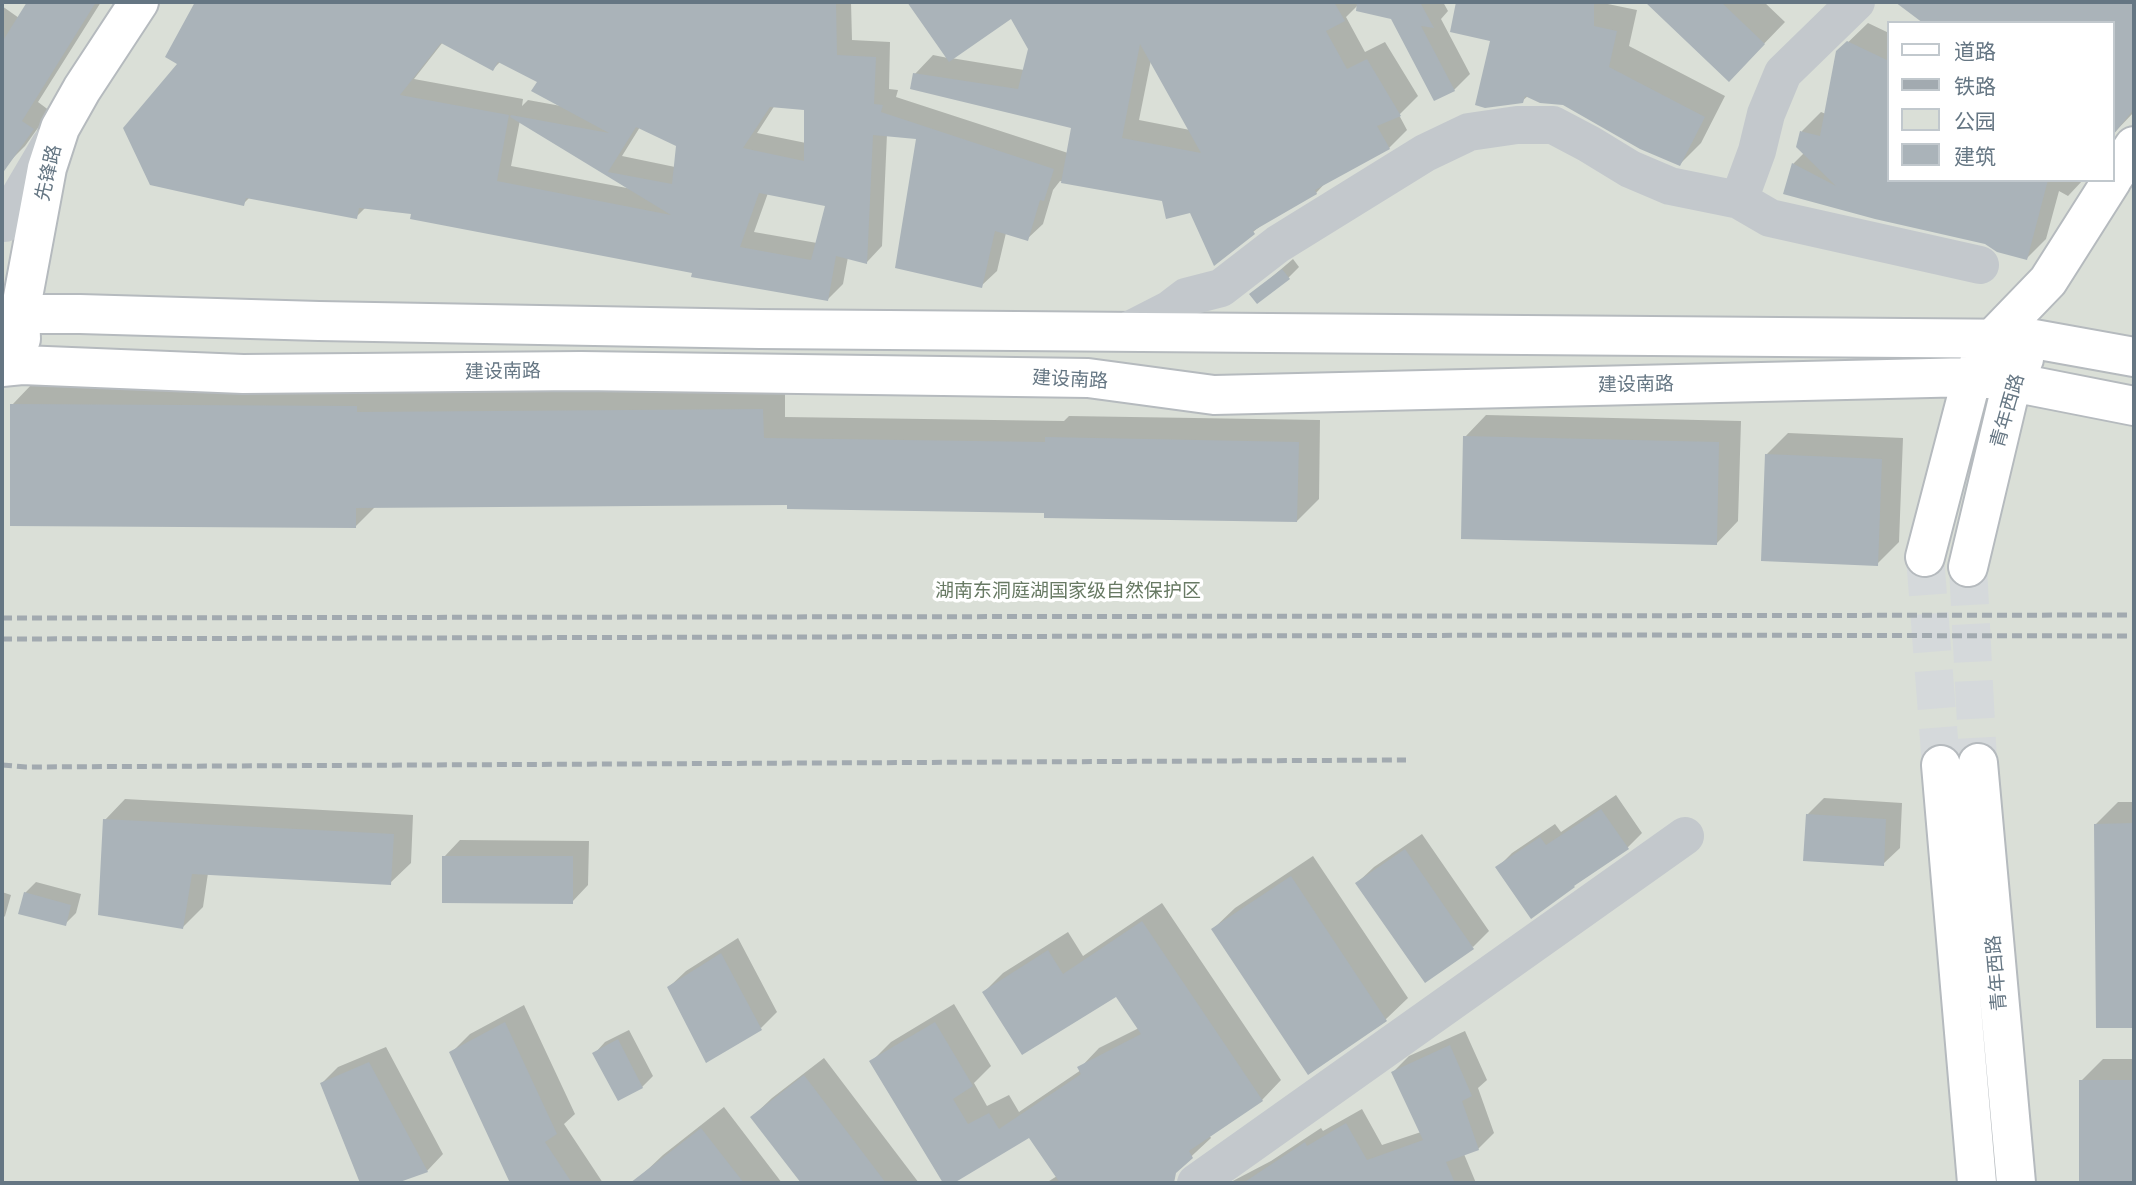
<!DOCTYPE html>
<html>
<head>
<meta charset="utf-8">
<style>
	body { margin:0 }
	#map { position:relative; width:2136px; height:1185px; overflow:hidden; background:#fafaf8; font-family:"IBM Plex Sans","Noto Sans SC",sans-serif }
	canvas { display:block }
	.frame { position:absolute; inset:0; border:4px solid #657683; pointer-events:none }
	.legend { position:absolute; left:1887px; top:21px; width:228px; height:161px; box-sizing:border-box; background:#fff; border:2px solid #c1c8cd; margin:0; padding:9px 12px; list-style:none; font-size:21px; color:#657683 }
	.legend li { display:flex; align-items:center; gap:14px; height:35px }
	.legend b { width:35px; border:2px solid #c1c8cd }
</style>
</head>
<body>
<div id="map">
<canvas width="2136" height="1185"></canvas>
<div class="frame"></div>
<ul class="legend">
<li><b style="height:9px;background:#fff"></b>道路</li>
<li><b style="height:9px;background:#a2aab0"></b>铁路</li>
<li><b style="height:19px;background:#dadfd7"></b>公园</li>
<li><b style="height:19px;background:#aab3b9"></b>建筑</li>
</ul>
</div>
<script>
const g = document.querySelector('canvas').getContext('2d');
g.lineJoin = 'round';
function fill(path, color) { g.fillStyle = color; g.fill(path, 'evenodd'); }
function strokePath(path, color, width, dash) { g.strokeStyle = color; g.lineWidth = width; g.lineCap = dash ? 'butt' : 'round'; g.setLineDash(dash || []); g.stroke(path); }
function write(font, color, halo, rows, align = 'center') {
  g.font = font + ' "IBM Plex Sans","Noto Sans SC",sans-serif'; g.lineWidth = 7; g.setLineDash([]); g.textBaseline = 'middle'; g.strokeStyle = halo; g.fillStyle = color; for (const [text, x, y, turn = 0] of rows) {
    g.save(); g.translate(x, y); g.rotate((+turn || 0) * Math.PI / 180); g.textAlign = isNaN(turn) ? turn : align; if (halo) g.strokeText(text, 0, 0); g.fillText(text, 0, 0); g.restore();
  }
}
fill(new Path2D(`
	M2 2H2134V1183H2ZM1889 23H2113V180H1889Z`), '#dadfd7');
fill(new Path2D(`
	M29 2H101L38 102 50 111 25 146 7 164 2 166V6L19 18Z
	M197 2H851L852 40 890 42 889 89 898 90 896 97 1068 153 1073 126 915 74 933 55 948 58 910 2H1207L1257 86 1260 84 1223 2H1361L1346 17 1365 52 1385 42 1418 96 1399 115 1407 130 1389 148 1327 181 1316 193 1264 223 1215 263 1191 211 1163 200 1060 181 1053 190 1043 224 1027 239 1006 233 997 271 981 286 918 138 887 134 882 246 867 262 848 257 843 284 828 299 413 212 366 207 356 217 250 197 243 204 179 63 167 57ZM1011 16 1030 48 1024 70 951 58ZM443 42 493 69 500 62 539 82 561 106 528 100 522 106 523 99 414 79ZM1151 60 1190 130 1139 120ZM775 105 806 108V143L757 133ZM520 120 632 189 511 166ZM640 127 678 145 675 167 622 156ZM768 193 827 205 817 243 754 232Z
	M1384 2H1443L1448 11 1441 19 1470 74 1454 90 1434 99Z
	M1458 2H1598L1637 10 1629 46 1725 96 1701 143 1680 164 1563 104 1528 96 1522 101 1492 40 1452 31Z
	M1648 2H1764L1785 22 1729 80Z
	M1898 2H2134V112L2113 134V23H1925Z
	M1868 23 1889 33V180H2083L2068 196 2059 191 2046 239 2027 258 1985 242 1876 217 1793 164 1804 153 1802 131 1821 112 1826 114 1838 52Z
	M1293 259 1299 267 1288 278 1252 294Z
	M33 383 785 388V417L1064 421 1069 416 1320 420 1319 499 1297 521 789 503 376 506 355 527 12 405Z
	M1486 415 1741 421 1738 521 1717 543 1465 437Z
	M1788 433 1903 438 1899 542 1877 564 1766 455Z
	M1616 795 1642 833 1627 848 1498 867 1512 853 1555 824 1561 832Z
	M1824 798 1902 803 1900 848 1883 864 1807 815Z
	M125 799 413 815 411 863 390 883 208 873 203 907 183 927 105 820Z
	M2118 802H2134V1026L2098 1027 2096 824Z
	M1422 834 1489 931 1473 947 1357 883 1374 867Z
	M460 840 589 841 588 885 572 902 444 857Z
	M1313 856 1408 998 1386 1019 1309 1072 1213 929 1235 908Z
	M36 882 81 894 76 913 65 924 25 893Z
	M2 892 11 895 5 916 2 919Z
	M1162 903 1281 1080 1262 1100 1209 1135 1211 1138 1181 1166 1147 1183H1046L1057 1176 1030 1136 951 1183H945L872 1061 891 1042 954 1004 991 1066 974 1083 987 1106 1009 1095 1019 1112 1081 1070 1080 1068 1099 1048 1139 1028 1116 994 984 992 1003 973 1068 932 1083 956Z
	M738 938 777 1012 761 1028 669 987 686 971Z
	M524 1005 575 1114 564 1124 603 1183H512L451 1053 470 1034Z
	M629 1030 653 1076 642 1087 595 1053 605 1042Z
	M1465 1031 1487 1080 1478 1088 1494 1133 1478 1149 1464 1154 1476 1183H1229L1271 1161 1321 1128 1323 1131 1362 1109 1382 1145 1421 1132 1393 1072 1409 1056Z
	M386 1047 443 1154 427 1171 392 1183H362L322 1083 338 1067Z
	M824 1058 919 1183H803L752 1117 772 1098Z
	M2103 1059H2134V1183H2081V1081Z
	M724 1107 782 1183H646L641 1176 663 1155Z`), '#0003');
fill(new Path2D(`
	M27 2H96L22 121 34 129 2 174V42Z
	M195 2H836L837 55 876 57 874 104 883 105 881 112 1054 169 1044 201 1040 200 1028 241 995 231 982 288 895 268 916 139 873 135 867 264 836 256 828 301 691 277 692 273 410 219 411 214 359 208 357 219 246 198 244 206 150 185 123 128 177 64 165 57ZM441 43 493 71 498 62 537 82 531 91 609 133 511 115 510 117 671 215 497 181 509 115 400 95ZM770 107 804 110V161L743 148ZM636 127 676 146 672 184 608 172ZM759 193 825 206 811 260 740 247Z
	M907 2H1334L1345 21 1326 31 1347 69 1367 59 1401 116 1377 126 1390 149 1315 190 1317 194 1253 231 1255 234 1214 266 1190 213 1166 219 1162 201 1061 183 1071 128 910 89 913 73 1018 89 1028 49 1011 19 949 62ZM1140 44 1201 153 1122 138Z
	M1357 2H1420L1434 28 1421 26 1455 91 1434 101 1391 19 1356 11Z
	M1456 2H1594V26L1617 31 1609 67 1705 117 1680 166 1640 149 1563 105 1540 103 1525 96 1523 103 1485 108 1475 105 1490 41 1450 32Z
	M1645 2H1721L1765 44 1729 82Z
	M1895 2H2134V109L2113 135V23H1923Z
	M1847 41 1889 61V180H2048L2027 260 1997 252 1985 244 1875 219 1783 194 1792 163 1836 186 1796 147 1800 131 1820 136 1836 51Z
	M1282 269 1290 279 1257 304 1249 294Z
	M10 404 357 406V412L763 409 764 438 1045 442V437L1299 442 1297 522 1044 518V513L787 509V505L356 508V528L10 526Z
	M1463 436 1719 442 1717 545 1461 539Z
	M1765 454 1882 459 1878 566 1761 561Z
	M1601 809 1629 849 1574 886 1575 887 1531 919 1495 867 1540 837 1546 845Z
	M1806 814 1886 819 1884 866 1803 861Z
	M103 819 394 834 391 885 192 874 183 929 98 915Z
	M2134 823V1028H2096L2094 824Z
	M1405 849 1474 949 1425 983 1355 883Z
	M442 856H573V904L442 903Z
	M1291 876 1387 1021 1308 1075 1211 929Z
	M24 892 71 905 66 926 18 914Z
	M1142 921 1263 1101 1189 1151 1193 1158 1176 1173 1174 1183H1060L1029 1138 954 1183H943L869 1061 935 1022 973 1086 953 1099 968 1124 989 1113 999 1129 1081 1074 1077 1067 1141 1034 1116 997 1022 1055 982 992 1048 950 1063 974Z
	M721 953 762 1030 706 1063 667 987Z
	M505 1022 557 1134 545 1142 572 1183H510L449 1052Z
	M618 1039 643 1088 618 1101 592 1053Z
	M1450 1045 1472 1096 1462 1101 1479 1150 1446 1162 1455 1183H1243L1305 1142 1307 1146 1346 1123 1367 1160 1423 1140 1391 1072Z
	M369 1062 428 1172 397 1183H360L320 1083Z
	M804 1075 886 1183H801L750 1117Z
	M2079 1080H2134V1183H2079Z
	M701 1128 744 1183H630Z`), '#aab3b9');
strokePath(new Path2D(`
	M1925 557 1941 765
	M1968 567 1978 763`), '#d5d9db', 38, [38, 19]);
const major = new Path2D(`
	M2113 178 2134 146
	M2 314H80L319 321 760 329 2034 339 2134 357
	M21 339 20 313 47 168 60 128 82 89 139 2
	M2 367 22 365 243 374 581 371 1088 378 1214 395 1972 377 2012 382 2134 406
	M1925 557 1972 377 1993 338 2048 281 2112 180
	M1968 567 2012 382 2024 359
	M1978 763 2016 1183
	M1941 765 1977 1183`);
strokePath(major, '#b5babe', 42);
strokePath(new Path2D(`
	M1856 2 1783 73 1766 114 1757 151 1739 200 1770 218 1980 265
	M2 223H4L50 145
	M1128 331 1169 310 1186 297 1221 288 1278 244 1425 153 1469 132 1517 125H1553L1589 144 1630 169 1670 186 1739 200
	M1196 1183 1685 836`), '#c3c8cc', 38);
strokePath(major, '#fff', 38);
strokePath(new Path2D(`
	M2 618 2134 615
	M2 639 1600 635 2134 636
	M2 765 26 767 1406 760`), '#a2aab0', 5, [10, 5]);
write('19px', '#657683', '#fff', [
	["先锋路",49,173,-77],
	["建设南路",503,372,-1],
	["建设南路",1070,380,3],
	["建设南路",1636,385,-1],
	["青年西路",2008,411,-74],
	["青年西路",1997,973,-95]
]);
write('19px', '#687a64', '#fff', [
	["湖南东洞庭湖国家级自然保护区",1068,592]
]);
</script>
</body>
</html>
